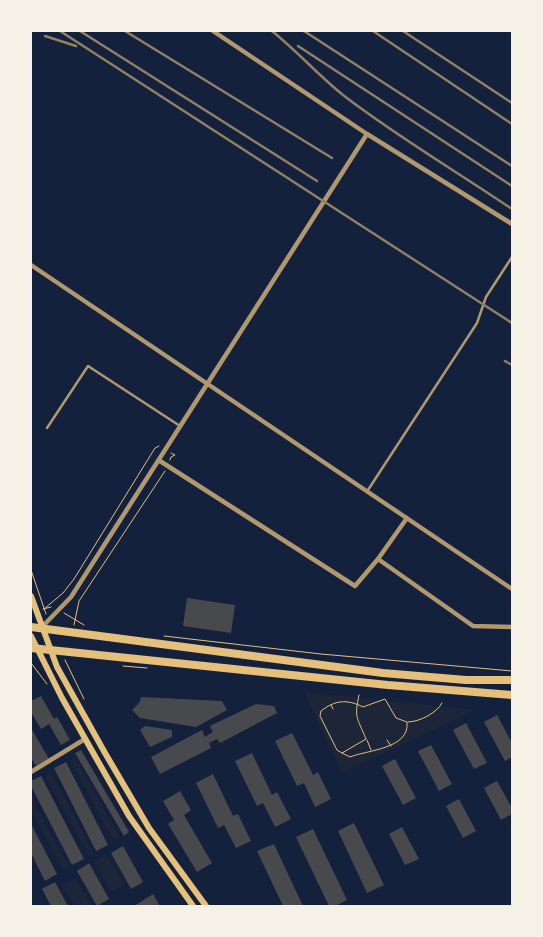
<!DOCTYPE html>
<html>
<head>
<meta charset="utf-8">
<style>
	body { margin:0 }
	#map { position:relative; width:543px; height:937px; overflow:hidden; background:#14213d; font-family:"Fira Sans",sans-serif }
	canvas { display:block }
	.frame { position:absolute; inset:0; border:32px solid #f6f1e7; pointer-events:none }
</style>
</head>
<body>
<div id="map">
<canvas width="543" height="937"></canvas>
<div class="frame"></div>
</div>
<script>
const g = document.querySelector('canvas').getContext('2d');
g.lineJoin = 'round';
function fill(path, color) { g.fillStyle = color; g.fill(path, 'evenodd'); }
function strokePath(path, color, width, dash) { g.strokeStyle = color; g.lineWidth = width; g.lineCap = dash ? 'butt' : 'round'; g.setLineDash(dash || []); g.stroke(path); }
fill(new Path2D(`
	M304 692 475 710 342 773Z
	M75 757 119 837 113 840 70 760Z
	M51 773 94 853 89 856 45 776Z
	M31 798 70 868 64 871 31 811Z
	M106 855 124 884 112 892 94 862Z
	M74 878 92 906H75L62 886Z`), '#1d2539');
fill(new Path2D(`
	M187 598 235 605 231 633 183 626Z
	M41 696 54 719 57 717 70 740 61 745 49 724 41 729 31 712V701Z
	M141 697 222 701 227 710 196 727 140 718 132 710 140 702Z
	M256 704 274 706 277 713 220 743 217 739 209 743 211 748 160 774 151 757 202 730 205 737 213 732 210 726Z
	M497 715 512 743V757L505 761 484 722Z
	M466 723 487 763 474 769 453 730Z
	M145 726 172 730V737L150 747 140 730Z
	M31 728 49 759 36 766 31 758Z
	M292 733 313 775 318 772 331 799 315 807 304 783 297 786 275 741Z
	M431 745 452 784 439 791 418 751Z
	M81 750 129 832 124 836 75 753Z
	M252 753 272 795 277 792 291 819 275 827 263 803 257 806 235 761Z
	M395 759 416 798 403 805 382 766Z
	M66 762 108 845 96 851 54 768Z
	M213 774 233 816 238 814 251 841 236 848 224 825 218 828 196 783Z
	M41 776 84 859 72 865 31 786V781Z
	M497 781 512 808V814L501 820 484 788Z
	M180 791 191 810 184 815 212 863 197 872 168 824 174 820 163 801Z
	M459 799 476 831 463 838 446 806Z
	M354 823 384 885 367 893 338 831Z
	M31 824 57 874 45 881 31 853Z
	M402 827 419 859 405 865 389 834Z
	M313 829 347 900 335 906H329L296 837Z
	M274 844 303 906H283L257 851Z
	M123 846 143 882 131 889 111 853Z
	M89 863 109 899 97 906 77 871Z
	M55 882 68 906H51L42 889Z
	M153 894 160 906H134Z`), '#48494c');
strokePath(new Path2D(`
	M170 460 171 457 175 455 171 453
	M31 570 46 614
	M43 609 51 607
	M44 609 63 593 74 579 155 448 159 446
	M64 613 84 625
	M74 625 79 601 165 471
	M164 636 321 654 512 671
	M65 660 84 699
	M31 663 47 684
	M123 666 147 668
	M331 705 333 709
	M408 722C419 722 437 713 442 703
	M367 740 371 750
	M387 740 391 746
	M342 753 350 757C367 750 410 749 407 722L396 718 385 699 363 707C347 699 335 700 321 711L320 716 337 750 342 753 366 739C357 717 354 718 359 695`), '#e5c07b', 1);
strokePath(new Path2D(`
	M47 428 88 366 180 426
	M368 490 477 323 486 297 512 257`), '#b1986c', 2.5);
strokePath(new Path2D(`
	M213 31 367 134 512 224
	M31 265 512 589
	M160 461 355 586 378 559 473 626 512 627
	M378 559 407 518
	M41 628 71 597 367 134
	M31 772 85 739`), '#b1986c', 4.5);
strokePath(new Path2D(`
	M31 596 57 667 105 753 149 828 206 906
	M31 636 62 698 129 816 193 906`), '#e5c07b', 6);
strokePath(new Path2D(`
	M31 627 383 673 466 680H512
	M31 648 388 685 512 695`), '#e5c07b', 8);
strokePath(new Path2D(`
	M60 31 512 323
	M80 31 317 181
	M125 31 332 158
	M272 31C297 51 318 75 343 95 396 136 456 171 512 209
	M304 31 512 166
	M373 31 512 124
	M403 31 512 103
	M45 36 76 46
	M298 46 512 186
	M505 361 512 365`), '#918062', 2.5);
</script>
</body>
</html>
